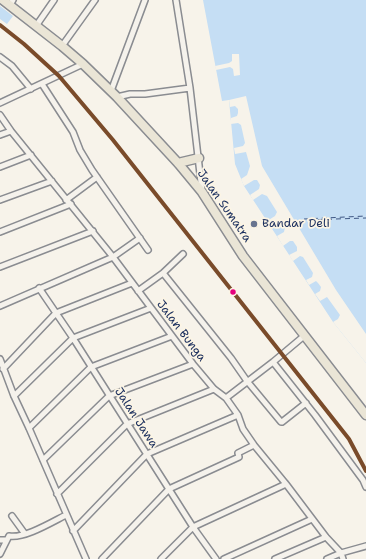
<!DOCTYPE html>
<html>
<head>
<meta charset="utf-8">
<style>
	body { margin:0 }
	canvas { display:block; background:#f7f3ea }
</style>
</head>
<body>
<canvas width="366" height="559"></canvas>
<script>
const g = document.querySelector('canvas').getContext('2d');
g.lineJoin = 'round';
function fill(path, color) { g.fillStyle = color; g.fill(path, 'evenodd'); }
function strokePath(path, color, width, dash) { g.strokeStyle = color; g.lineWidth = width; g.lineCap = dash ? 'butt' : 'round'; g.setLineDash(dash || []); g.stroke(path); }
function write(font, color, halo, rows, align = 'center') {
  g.font = font + ' "Shantell Sans",sans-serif'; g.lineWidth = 3.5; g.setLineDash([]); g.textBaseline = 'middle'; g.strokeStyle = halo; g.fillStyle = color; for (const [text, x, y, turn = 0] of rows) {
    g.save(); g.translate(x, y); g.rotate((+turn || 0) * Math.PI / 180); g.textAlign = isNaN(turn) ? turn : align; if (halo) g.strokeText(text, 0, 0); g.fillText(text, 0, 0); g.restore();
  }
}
fill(new Path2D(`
	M203 0H366V363L333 322 244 186 235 164 229 100 222 101Z
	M0 6 13 16 7 24 0 19Z`), '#c5def4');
fill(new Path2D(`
	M232 54H239L240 75 234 76 233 69 230 67 216 70 215 66 229 63 232 61Z
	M246 96 262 166 336 290 366 334V363L333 322 338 319 340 315 327 297 320 301 315 294 320 291 321 287 318 283 316 281 309 285 306 280 312 277 313 273 303 257 300 256 293 261 289 255 297 251V247L293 241H290L283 246 277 236 284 232 285 227 281 222 278 221 270 226 267 221 275 216 277 212 267 196 262 194 253 200 250 195 259 189 260 185 257 180H254L244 186 241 179 247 175 250 166 246 152 235 154 234 148 243 146 245 143 241 125 238 123 231 124V118L237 116 238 113V109L235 106 230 107 229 100Z`), '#f7f3ea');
strokePath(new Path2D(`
	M301 223 305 220 366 218
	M298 226 304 219 366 216`), '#405885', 1, [5, 4]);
const minor = new Path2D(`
	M176 0 190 88 202 191
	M10 5 13 0
	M36 26 54 0
	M62 46 95 0
	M0 57 12 66 31 89
	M42 84 73 132 80 150 92 170 148 250
	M111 91 145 0
	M117 97 130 94H145L190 88
	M0 103 83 64
	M0 115 11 131 113 257 193 364 214 389 226 398 238 415 243 429 254 445 286 484 326 537 341 553 343 559
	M0 135 11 131
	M0 167 31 155
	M0 200 52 181
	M66 200 97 177
	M0 232 71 204
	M0 267 93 231
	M163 273 231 358 247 381 281 422H282L306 403
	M39 288 73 338 193 527 216 559
	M138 291 163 273 183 254
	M0 306 113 257 140 238
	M0 359 14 396 29 428 86 559
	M273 362 315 415 363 480 366 487
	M3 369 56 313 132 283
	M14 396 73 338 151 308
	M226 398 273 362 304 336
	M29 428 91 367 172 336
	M43 460 109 396 193 364
	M57 494 127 424 214 389
	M12 516 25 534
	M73 531 147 454 238 415
	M0 540H6
	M0 554 9 536C24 539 52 522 66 515
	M102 559 169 489 239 457 238 453 254 445
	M161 559 193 527 286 484
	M224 559 312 519
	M275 559 326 537
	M327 559 341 553 366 546`);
const trunk = new Path2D(`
	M3 0 62 46 83 64 117 97 178 163 202 192 243 256 366 415
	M178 163 199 158`);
strokePath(minor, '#8a8c91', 8);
strokePath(trunk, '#8a8c91', 11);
strokePath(minor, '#f5f2ec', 5);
strokePath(trunk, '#eae5d6', 8);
strokePath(new Path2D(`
	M0 25 24 44 59 76 113 140 349 439 366 471`), '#7a4b2a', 4);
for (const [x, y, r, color] of [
	[254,224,4,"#68748f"],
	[233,292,3.5,"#e5007d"]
]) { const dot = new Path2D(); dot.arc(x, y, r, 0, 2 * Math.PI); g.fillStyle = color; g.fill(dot); strokePath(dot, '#fcf5e5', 1.5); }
write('12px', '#1b2f5e', '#fcf5e5', [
	["Jalan Sumatra",224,206,55],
	["Jalan Bunga",181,331,53],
	["Jalan Jawa",136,418,57]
]);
write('12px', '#1b2f5e', '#fcf5e5', [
	["Bandar Deli",262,224]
], 'left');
</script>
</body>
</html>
